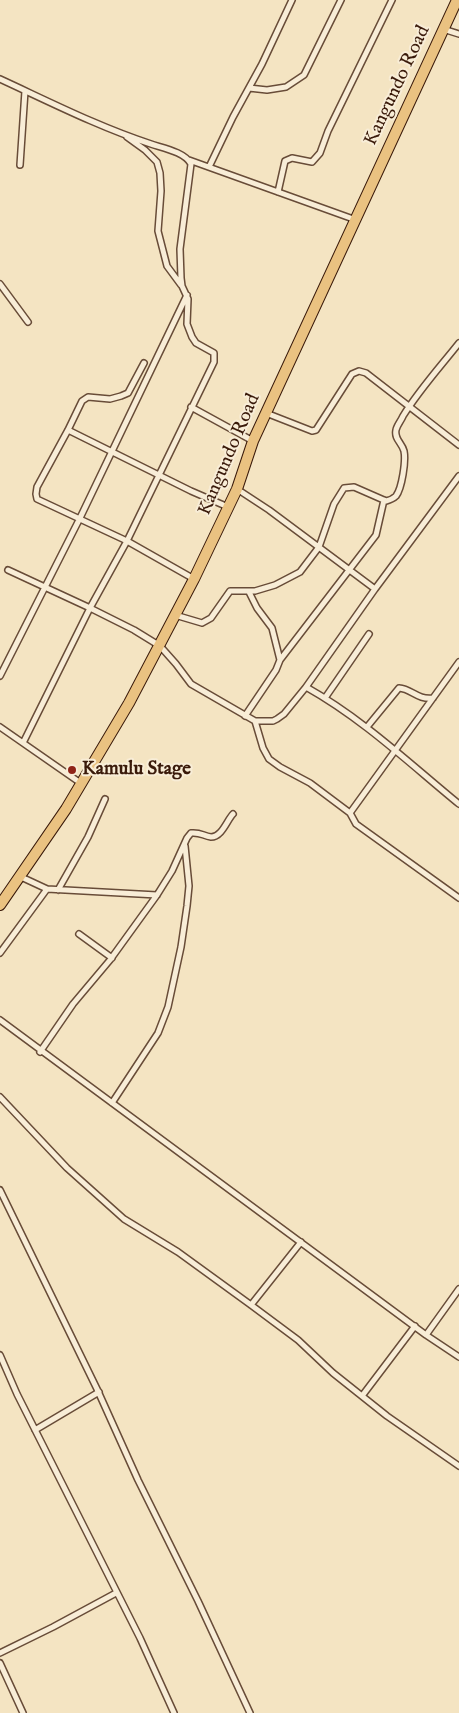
<!DOCTYPE html>
<html>
<head>
<meta charset="utf-8">
<style>
	body { margin:0 }
	canvas { display:block; background:#f4e4c2 }
</style>
</head>
<body>
<canvas width="459" height="1713"></canvas>
<script>
const g = document.querySelector('canvas').getContext('2d');
g.lineJoin = 'round';
function strokePath(path, color, width, dash) { g.strokeStyle = color; g.lineWidth = width; g.lineCap = dash ? 'butt' : 'round'; g.setLineDash(dash || []); g.stroke(path); }
function write(font, color, halo, rows, align = 'center') {
  g.font = font + ' "IM FELL English",serif'; g.lineWidth = 4; g.setLineDash([]); g.textBaseline = 'middle'; g.strokeStyle = halo; g.fillStyle = color; for (const [text, x, y, turn = 0] of rows) {
    g.save(); g.translate(x, y); g.rotate((+turn || 0) * Math.PI / 180); g.textAlign = isNaN(turn) ? turn : align; if (halo) g.strokeText(text, 0, 0); g.fillText(text, 0, 0); g.restore();
  }
}
const street = new Path2D(`
	M443 29 459 34
	M0 79C50 102 99 127 151 144 163 148 185 152 191 164L180 249 181 278 182 286 188 299 187 324 192 337 196 343 214 353V362L127 541 90 608 23 743
	M249 88 267 90 286 87 304 75 341 0
	M127 137 145 150 157 162 160 173 161 191 158 231 167 266 181 285
	M189 160 356 220
	M20 165 25 91
	M209 167 233 117 262 64 292 0
	M278 192 285 161 292 158 312 162 320 153 328 131 392 0
	M0 284 28 322
	M144 363 128 393 121 396 110 399 88 397 82 401 68 430 37 487 36 494 37 499 127 541 194 579
	M191 407 253 441
	M266 413 312 431 316 430 352 374 359 371 366 373 459 445
	M68 430 191 491 228 507
	M237 489 269 510 375 589
	M8 570 90 608 134 630 160 646 176 664 191 684 255 721H273L277 719 284 714 306 687C363 719 409 763 459 804
	M175 615 202 623 211 618 230 591H255L275 585 300 572 319 547 334 504 344 488 354 487 386 501C390 500 393 499 396 496 402 488 406 461 404 451 402 443 394 439 396 430 397 425 401 421 403 416 419 390 440 367 459 343
	M280 660 376 535 384 500
	M459 662 350 813 356 824 459 898
	M0 676 80 518 187 295
	M306 687 375 589 459 476
	M325 698 369 634
	M245 716 276 670 280 660 272 628 257 608 249 592
	M255 721 263 748 269 759 280 767 310 783 350 813
	M0 727 82 784
	M367 727 399 688C412 689 417 700 433 698
	M47 889 157 895
	M58 890 88 837 105 799
	M79 934 112 958
	M0 953 47 889 19 876
	M0 1020 426 1335 459 1357
	M40 1052 73 1004 110 960 157 895 172 871 187 838 191 833C201 832 203 836 211 837 222 837 227 820 233 814
	M0 1097 67 1168 124 1219 178 1252 251 1305 298 1340 333 1373 387 1416 459 1466
	M112 1103 158 1033 168 1007 181 947 187 906 189 886 185 846
	M0 1190 97 1389 138 1480 198 1601 250 1713
	M251 1305 301 1242
	M426 1335 459 1289
	M0 1355 17 1394 140 1638 174 1713
	M362 1396 415 1326
	M35 1430 99 1392
	M0 1653 53 1627 116 1593
	M0 1663 23 1713`);
const highway = new Path2D(`
	M0 905 66 809 129 703 194 579 237 489 253 441 457 0`);
strokePath(street, '#684c38', 8);
strokePath(highway, '#3a1a0a', 12);
strokePath(street, '#f8edd7', 5);
strokePath(highway, '#eac281', 10);
for (const [x, y, r, color] of [
	[72,770,5,"#8f2418"]
]) { const dot = new Path2D(); dot.arc(x, y, r, 0, 2 * Math.PI); g.fillStyle = color; g.fill(dot); strokePath(dot, '#f8edd7', 2); }
write('19px', '#3a1a0a', '#f8edd7', [
	["Kangundo Road",398,86,-65],
	["Kangundo Road",230,455,-67]
]);
write('bold 19px', '#3a1a0a', '#f8edd7', [
	["Kamulu Stage",82,770]
], 'left');
</script>
</body>
</html>
